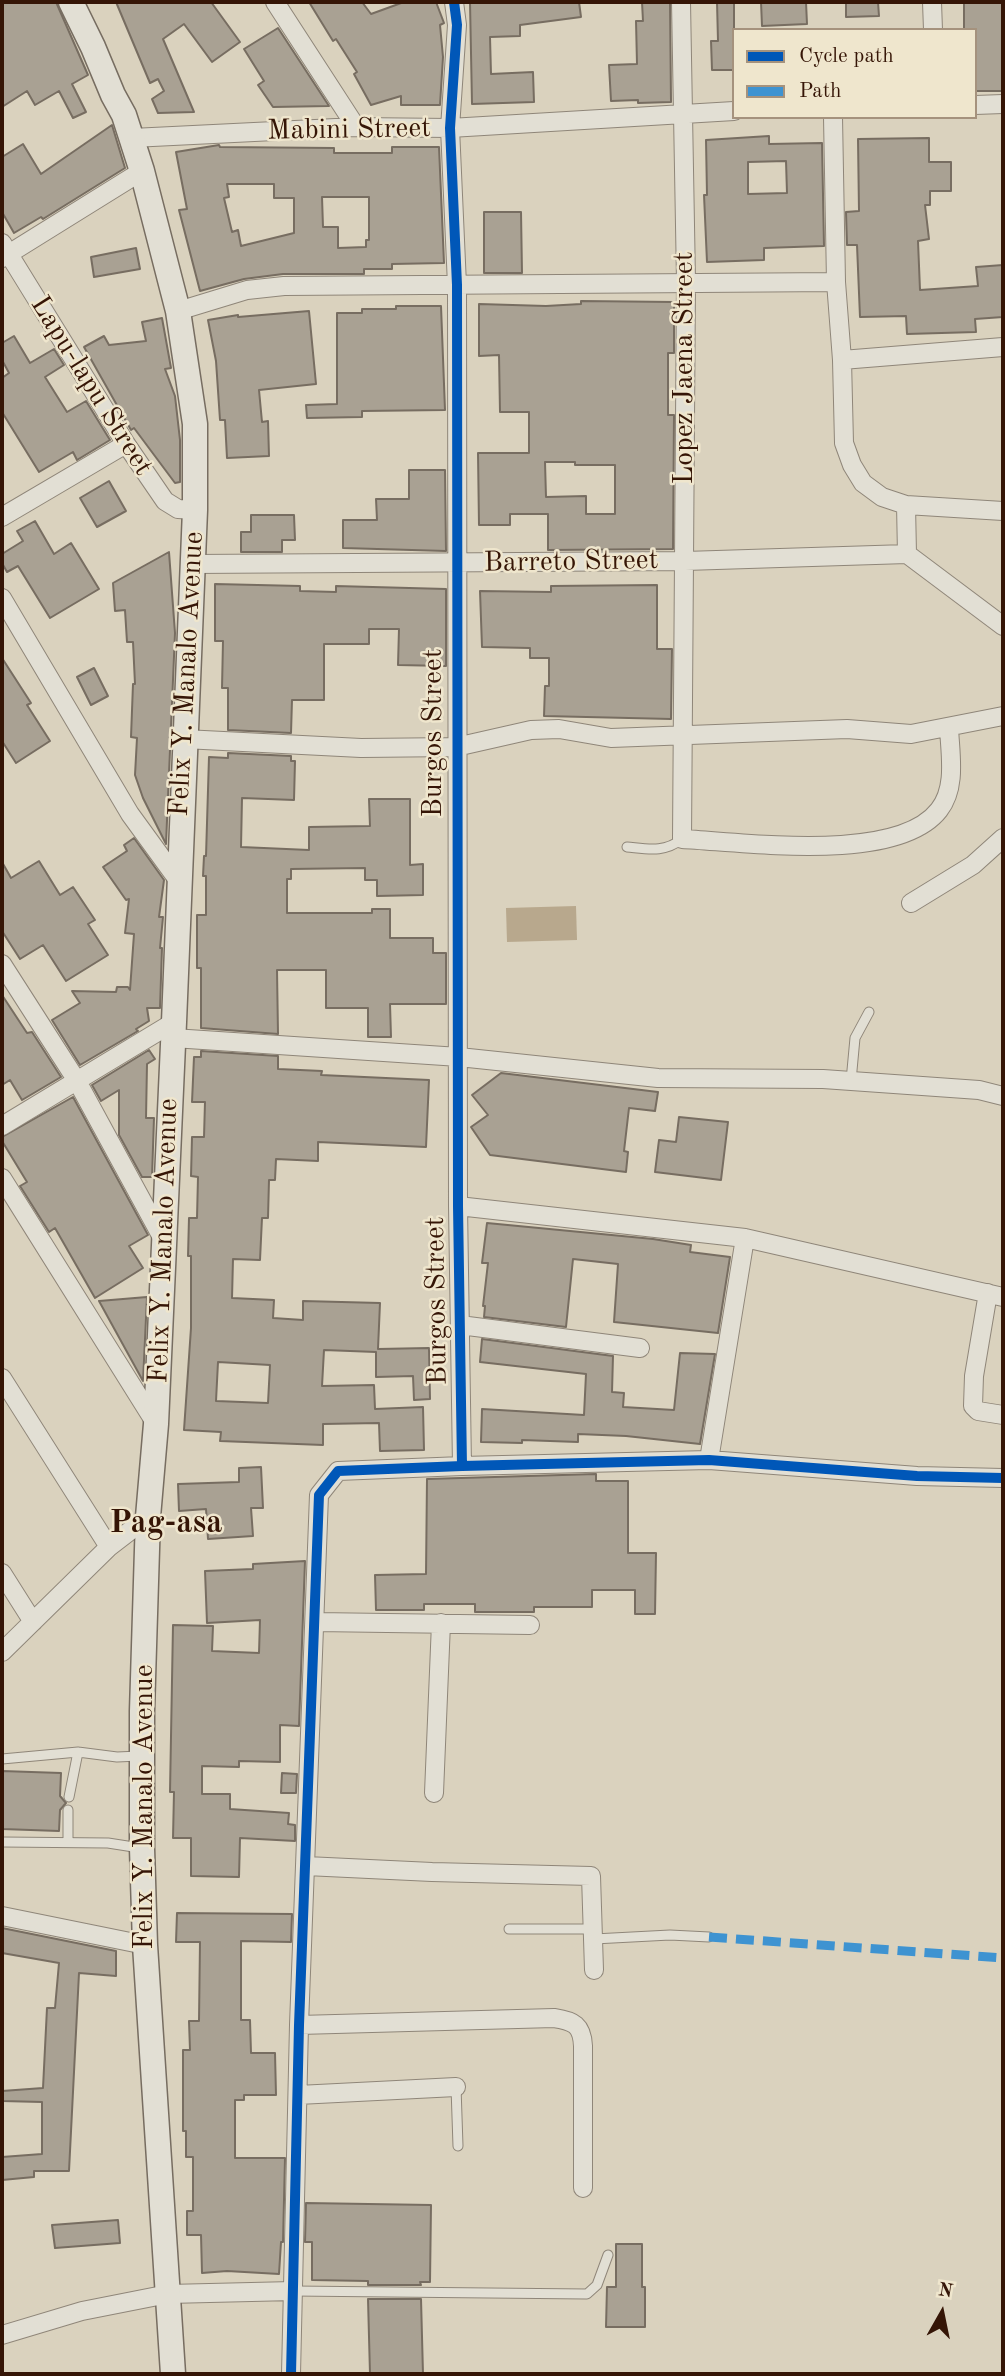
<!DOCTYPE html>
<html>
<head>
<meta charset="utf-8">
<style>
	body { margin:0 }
	#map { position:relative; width:1005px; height:2376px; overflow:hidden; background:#dad2be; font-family:"Old Standard TT",serif }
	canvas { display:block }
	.frame { position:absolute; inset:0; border:4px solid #351506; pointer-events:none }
	.legend { position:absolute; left:732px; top:28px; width:245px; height:91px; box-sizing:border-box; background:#efe6cd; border:2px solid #a5927d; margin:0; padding:9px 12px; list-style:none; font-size:21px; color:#351506 }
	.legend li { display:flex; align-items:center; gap:14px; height:35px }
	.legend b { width:35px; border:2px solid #a5927d }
	.north { position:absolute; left:907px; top:2278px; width:70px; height:70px; -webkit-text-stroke:5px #efe6cd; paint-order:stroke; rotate:9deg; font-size:19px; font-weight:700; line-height:28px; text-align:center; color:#351506 }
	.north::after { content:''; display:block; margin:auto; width:24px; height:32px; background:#351506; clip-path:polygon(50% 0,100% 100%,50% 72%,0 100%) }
</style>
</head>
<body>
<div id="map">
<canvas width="1005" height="2376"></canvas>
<div class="frame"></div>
<ul class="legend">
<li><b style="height:9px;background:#0057b8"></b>Cycle path</li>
<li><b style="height:9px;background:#3e93d1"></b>Path</li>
</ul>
<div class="north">N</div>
</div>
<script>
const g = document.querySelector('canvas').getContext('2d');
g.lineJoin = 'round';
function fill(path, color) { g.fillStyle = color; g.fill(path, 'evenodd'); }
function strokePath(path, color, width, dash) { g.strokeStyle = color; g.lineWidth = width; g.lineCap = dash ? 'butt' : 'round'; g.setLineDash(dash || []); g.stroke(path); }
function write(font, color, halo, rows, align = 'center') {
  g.font = font + ' "Old Standard TT",serif'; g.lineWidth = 5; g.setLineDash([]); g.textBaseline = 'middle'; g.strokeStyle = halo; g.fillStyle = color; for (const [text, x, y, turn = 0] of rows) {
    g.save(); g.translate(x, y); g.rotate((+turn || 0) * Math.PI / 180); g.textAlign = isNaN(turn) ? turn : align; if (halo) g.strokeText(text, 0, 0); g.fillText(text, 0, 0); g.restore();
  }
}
fill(new Path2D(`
	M576 906 577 940 507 942 506 908Z`), '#b8a88d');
const building = new Path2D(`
	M2 2H56L88 75 72 84 86 112 73 118 59 91 35 105 27 91 2 107Z
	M116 2H211L240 42 212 62 184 24 163 39 194 112 158 113 152 99 164 91 158 79 150 83Z
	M309 2H362L371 14 404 2H436L444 23 440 25 443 57 440 105H401V96L371 105 354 74 357 72 336 39 333 41Z
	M470 2H579L581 17 520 25V36L490 37 491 74 533 72 534 102 472 104Z
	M642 2H670L671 102 638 103V100L611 101 609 65 637 64 636 21H643Z
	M717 2H734V70H712L711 41H718Z
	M761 2H806L807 24 762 26Z
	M846 2H878L879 16 846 17Z
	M964 2H1003V91H975V30H964Z
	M278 28 329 106 273 107 258 85 264 81 244 49Z
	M112 125 125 168 43 219 41 217 14 233 2 212V157L23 144 41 174Z
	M769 136V144L822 143 824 246 764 248V260L707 262 704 195H707L706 140ZM786 161 787 193 748 194V162Z
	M929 138V162H951V191H930V205H925L929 239 918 241 920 290 978 286 976 267 1003 265V317L975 319 976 332 907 334 906 316 860 317 857 245H847L846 212 859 211 858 139Z
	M219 145 220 147 334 148V153H392V147H439L444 263 392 264V269H364V274H283L244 279 200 291 179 210 187 209 176 152ZM227 184H274V198H294V233L241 246 238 230 232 232 224 198 229 197ZM322 197H369V240H366V247L338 248V227H323Z
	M484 212H521L522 273H484Z
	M136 248 140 269 94 277 91 257Z
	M581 301 674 302V353H668V415H674L673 549 548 550V514H510V525H479L478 453H529V412H500L499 355 479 356V304L546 306 581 304ZM545 462H575V465H615V514H586V496L546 497Z
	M396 306H441L445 410 362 411V417L307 418 306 405 337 404V313H362V309H396Z
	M309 311 316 384 259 390 262 422 268 421 269 456 227 458 225 420H220L216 361 208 320 238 315V317Z
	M162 318 171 368 165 369 175 396 180 440V482L175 483 134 428 131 430 84 347 104 336 109 345 146 341 142 322Z
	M14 336 30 363 54 349 64 365 45 377 67 412 86 401 110 440 77 460 73 452 39 472 2 412V378L9 373 2 360V343Z
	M409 470H445L446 551 343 548V520H377L376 499H409Z
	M109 481 126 511 97 527 80 498Z
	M251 515H294L295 540H282V552H241V532H251Z
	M35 521 54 554 71 543 99 589 50 618 18 566 7 572 2 563V554L23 541 17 531Z
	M169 552 175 633 166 844 143 798 135 775 137 738 131 737 133 684H135L133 642H127L125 610 115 611 113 583Z
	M215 584 300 586V591L336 592V586L446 589V666L398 665 399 629H369V644H324V700H292L291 733 228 730V688H222L223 641H215Z
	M657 585V649H672L671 719 544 716 545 686H549V658H530V648L482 647 480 591 551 592V586Z
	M2 658 31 703 27 705 50 741 16 763 2 741Z
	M94 668 108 696 91 705 77 677Z
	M228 753 291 756V761H295L294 800 242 798 241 847 309 850V827L370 826 369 799H410V865L423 864V895L377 896V880H365V868L291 869V879H287V913H372V909H390V938H433V953H446V1004H390L391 1037H368V1008H326V970H277L278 1034 201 1028V968H197V915H206V876H203L204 856H206L209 757 228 758Z
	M134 838 164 880 159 917H163L160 948H162L160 1008H147L149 1021 136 1029 138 1031 80 1065 52 1020 80 1003 72 991 116 992 117 987H128L130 990 134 934 125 933 129 899 126 900 103 867 127 851 124 845Z
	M39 861 60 895 73 887 95 920 88 924 108 955 66 981 43 945 20 959 2 931V862L11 878Z
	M2 995 27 1033 32 1032 61 1077 22 1100 10 1080 2 1085Z
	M149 1050 155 1059 147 1064 146 1118H154L152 1177H142L119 1135V1090L101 1101 92 1085Z
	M201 1051 278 1056V1069L322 1071 321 1075 429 1080 426 1147 318 1142V1161L276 1159 275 1180H269L268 1218H262L260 1260 233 1259 232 1298 274 1300 273 1318 303 1320V1301L380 1303 378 1349 429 1348 430 1399 414 1400 413 1376 376 1377V1352L324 1350 322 1386 374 1385 375 1409 423 1407 424 1450 380 1451 379 1423 323 1424V1445L220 1441 221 1432 184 1430 191 1328V1256H188L189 1218H197L198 1177 191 1176 192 1137H204L205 1102H192L194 1057H201ZM218 1362 270 1365 268 1403 216 1401Z
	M501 1073 658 1092 655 1111 629 1108 624 1151 628 1152 626 1172 490 1155 471 1127 488 1115 472 1095Z
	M73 1097 148 1235 129 1246 143 1268 95 1298 55 1228 49 1232 20 1186 27 1182 2 1141V1137Z
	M679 1117 728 1122 721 1180 655 1172 659 1140 676 1142Z
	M487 1223 653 1239 691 1245 690 1252 730 1257 718 1333 614 1322 618 1264 573 1259 566 1327 484 1317 485 1306H483L488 1263H482Z
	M147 1297 143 1381 99 1301Z
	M482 1339 613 1356 612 1392 624 1393 623 1407 674 1410 680 1353 715 1354 700 1444 626 1436 578 1434V1442L522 1440V1443L481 1442 482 1409 584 1415 586 1374 480 1362Z
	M261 1467 263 1508H251L253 1536 208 1539 206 1509 179 1511 178 1484 239 1482V1468Z
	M596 1474V1481H628V1553H656L655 1614H635V1590H592V1607H534V1612H475V1604H424V1610H376L375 1575 426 1574 427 1479Z
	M305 1561 299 1726 280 1725V1762L239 1761V1767L202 1766V1794H230V1809L289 1813 288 1824 295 1825V1841L240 1838 239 1877 191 1876V1838H173L174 1792H170L173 1625 213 1626 212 1651 259 1653 260 1620 207 1623 205 1571 253 1569V1564Z
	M2 1771 61 1773 60 1796 66 1803 60 1810 59 1831 2 1829Z
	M282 1773 297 1774 296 1793H281Z
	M177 1913 292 1914 291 1942 241 1941V2020H250L251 2053H275L276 2095H244V2100H235V2158H285L283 2242H281L279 2274 227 2271 202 2273 201 2235H187V2211H193V2157H186V2131H183V2050H190L189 2021H199L200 1942H176Z
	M2 1928 116 1951V1976L79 1973 69 2171H34V2177L2 2180V2157L42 2154V2102L2 2101V2091L43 2088 47 2008H55L59 1963 2 1953Z
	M306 2203 431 2205 430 2282H420L421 2285H368V2281L312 2280V2242H305Z
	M118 2220 120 2243 55 2248 52 2225Z
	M616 2244H642V2287H645V2327H606L607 2287H616Z
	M368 2299H421L423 2374H370Z`);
fill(building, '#a9a193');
strokePath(building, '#776d61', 2);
const service = new Path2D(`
	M627 847C648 849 664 853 682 839
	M851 1081 855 1038 869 1012
	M2 1759 78 1752 117 1757 139 1756
	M69 1797 78 1752
	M68 1841V1810
	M2 1842 108 1843 140 1848
	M509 1929H593
	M594 1939 670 1935 709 1937
	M456 2087 458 2146
	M293 2291 587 2294 597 2285 608 2255`);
const minor = new Path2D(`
	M275 2 356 127
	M454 2 457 25 450 128 457 285 458 1206 462 1466
	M681 2 686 281 682 839C745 842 897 864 939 810 957 787 950 754 949 727
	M932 2 933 30
	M975 105 1003 104
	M833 117 836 282 842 360 844 443 852 465 863 483 882 497 906 505 1003 511
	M132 138 356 127 450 128 734 111
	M2 243 126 444 165 501 178 509 195 510
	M2 258 142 171
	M178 311 247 290 284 286 836 282
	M842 360 1003 347
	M906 505 907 554
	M2 517 126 444
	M907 554 1003 626
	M192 564 685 561 907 554
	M2 598 130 814 178 880
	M184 739 361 748 456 747 531 730 559 729 611 738 847 729 911 734 1003 716
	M911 903 973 865 1003 838
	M2 964 77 1081 164 1241
	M173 1038 459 1057 658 1078 823 1079 979 1090 1003 1096
	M2 1126 174 1022
	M2 1178 156 1424
	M458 1206 745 1238 1003 1297
	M988 1293 974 1376 973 1406 978 1411 1003 1415
	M460 1325 640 1348
	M2 1378 109 1547
	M709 1460 745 1238
	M2 1573 33 1622
	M316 1622 530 1625
	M2 1652 109 1547 148 1517
	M434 1793 441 1623
	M306 1866 432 1872 591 1876 594 1970
	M2 1916 145 1945
	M299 2025 554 2018C574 2021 582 2025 583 2046V2188
	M298 2095 456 2087
	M2 2335 82 2311 168 2294 293 2291
	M291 2374 299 2025 319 1495 338 1471 462 1466 709 1460 917 1476 1003 1478`);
const secondary = new Path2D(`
	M71 2 93 47 113 95 124 115 142 171 178 311 195 424V510L174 1022 156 1424 148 1517 142 1711V1848L145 1945 173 2374`);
strokePath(service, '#8f8679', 11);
strokePath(minor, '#8f8679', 20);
strokePath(secondary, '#776d61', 27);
strokePath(service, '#e2dfd4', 9);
strokePath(minor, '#e2dfd4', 18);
strokePath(secondary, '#e2dfd4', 24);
strokePath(new Path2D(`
	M709 1937 1003 1958`), '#3e93d1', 9, [18, 9]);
strokePath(new Path2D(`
	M454 2 457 25 450 128 457 285 458 1206 462 1466
	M291 2374 299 2025 319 1495 338 1471 462 1466 709 1460 917 1476 1003 1478`), '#0057b8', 10);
write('28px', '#351506', '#efe6cd', [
	["Mabini Street",349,130,-1],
	["Lopez Jaena Street",685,368,-90],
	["Lapu-lapu Street",91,386,58],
	["Barreto Street",571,562,-1],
	["Felix Y. Manalo Avenue",187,674,-87],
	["Burgos Street",434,733,-90],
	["Felix Y. Manalo Avenue",164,1241,-88],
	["Burgos Street",437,1301,-91],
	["Felix Y. Manalo Avenue",145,1807,-90]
]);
write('bold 32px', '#351506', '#efe6cd', [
	["Pag-asa",166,1524]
]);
</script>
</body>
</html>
